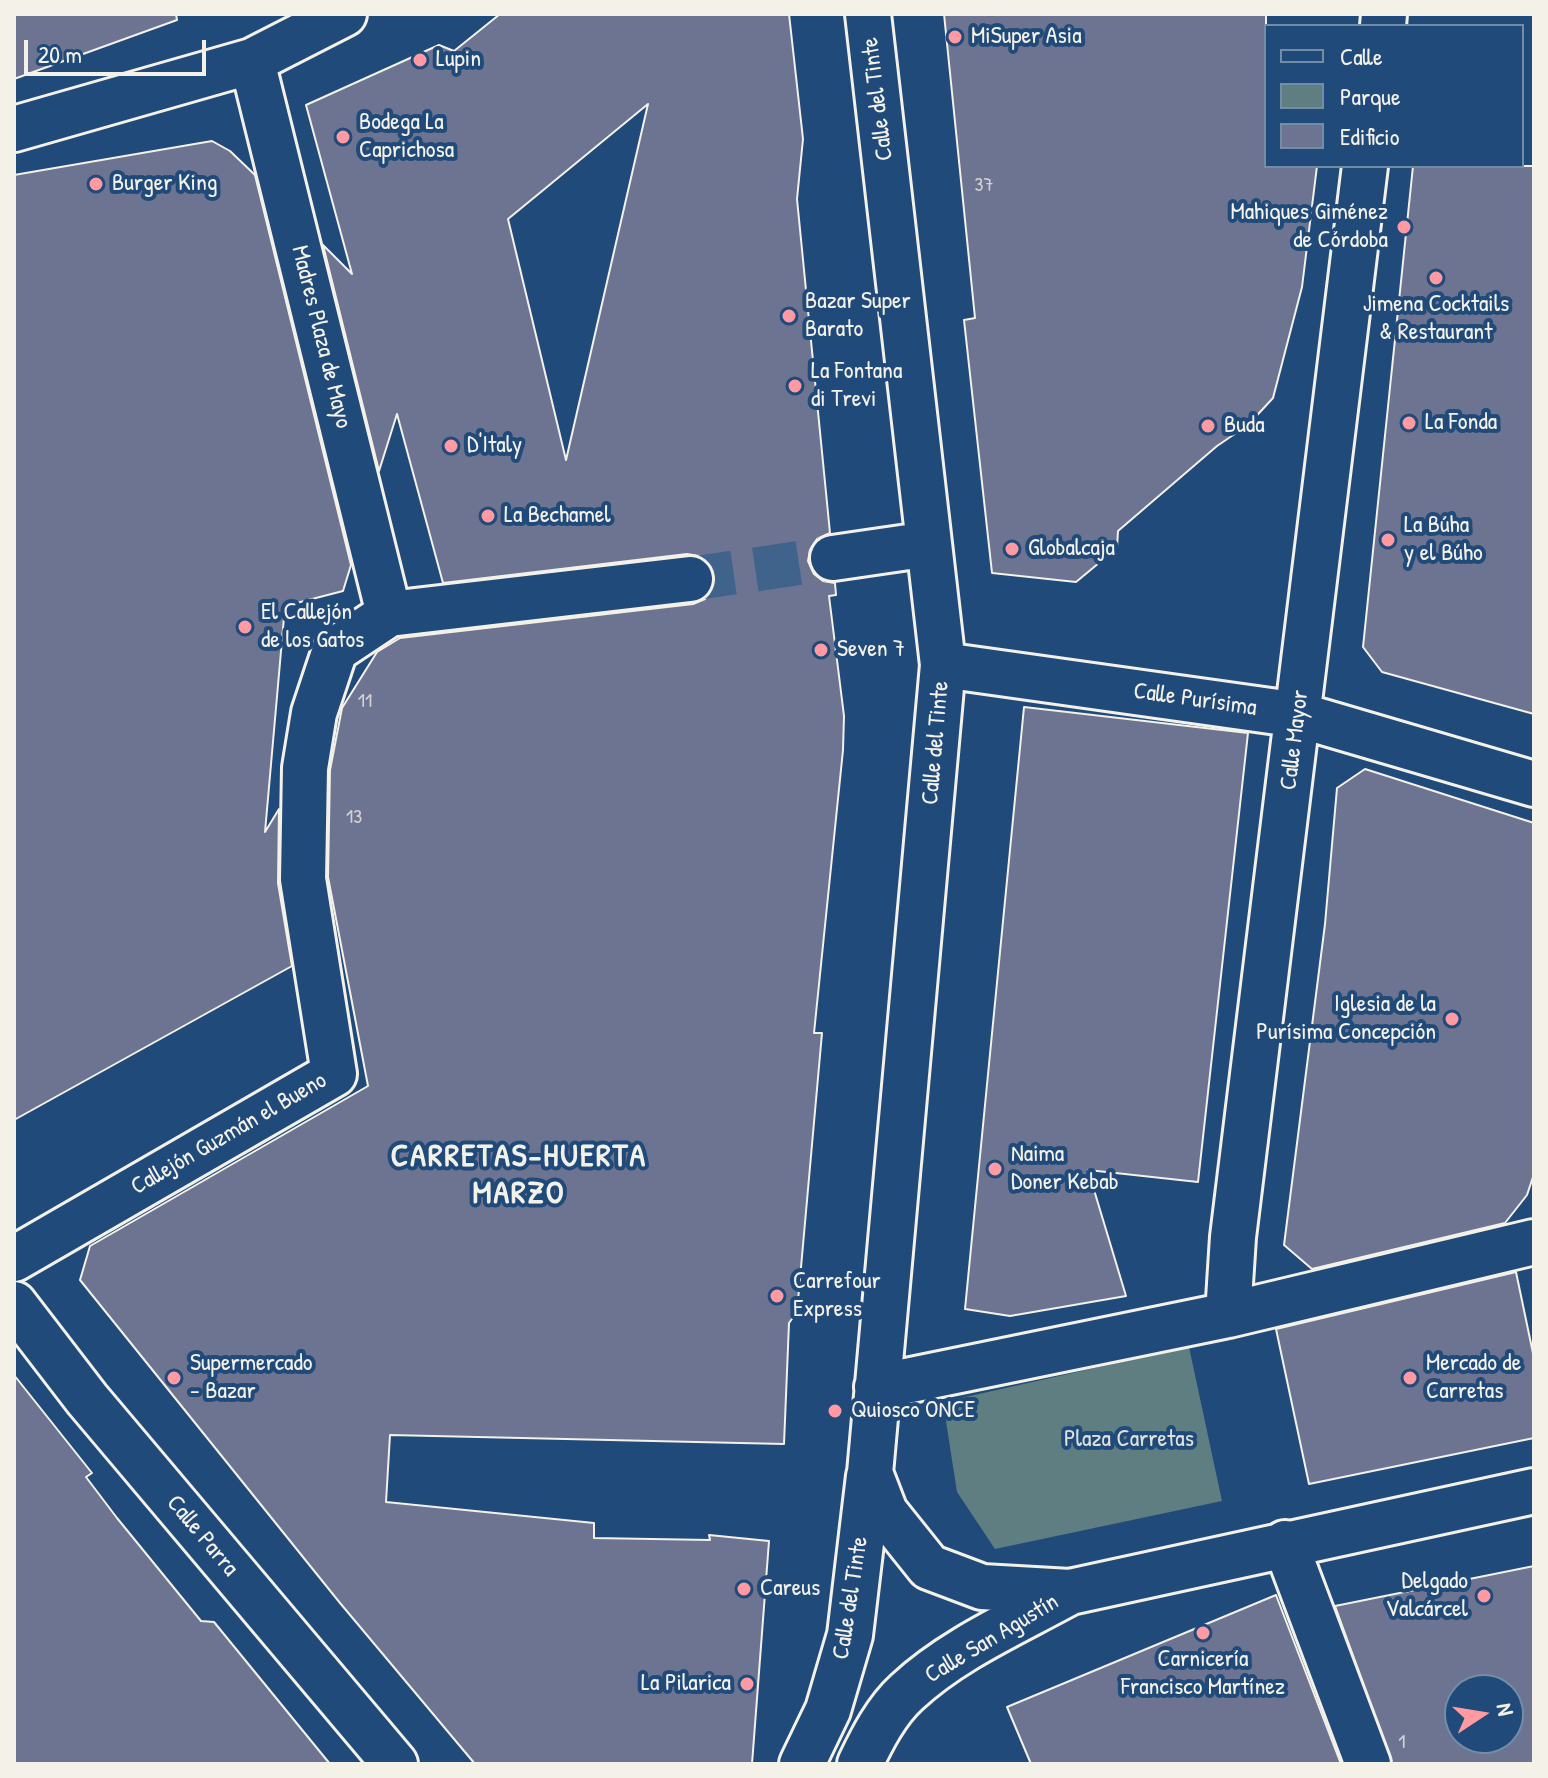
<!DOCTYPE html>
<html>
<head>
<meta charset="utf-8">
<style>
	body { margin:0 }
	#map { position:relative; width:1548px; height:1778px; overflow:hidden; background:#1f4a7a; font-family:"Patrick Hand",sans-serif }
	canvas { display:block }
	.frame { position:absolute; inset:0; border:16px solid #f4f1e8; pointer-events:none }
	.legend { position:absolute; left:1264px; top:24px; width:260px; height:144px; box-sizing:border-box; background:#1f4a7a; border:2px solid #748da6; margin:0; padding:10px 14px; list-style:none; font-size:24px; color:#f4f1e8 }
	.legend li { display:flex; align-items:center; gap:16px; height:40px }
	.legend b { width:40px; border:2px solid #748da6 }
	.north { position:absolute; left:1444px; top:1674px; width:80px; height:80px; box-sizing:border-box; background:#1f4a7a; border:2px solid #748da6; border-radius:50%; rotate:78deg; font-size:22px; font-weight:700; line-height:32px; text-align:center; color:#f4f1e8 }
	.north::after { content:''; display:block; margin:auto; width:28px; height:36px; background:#ff9aa2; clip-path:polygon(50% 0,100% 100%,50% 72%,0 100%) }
	.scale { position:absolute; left:24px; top:40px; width:182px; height:36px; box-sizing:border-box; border:4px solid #f4f1e8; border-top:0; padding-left:10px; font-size:24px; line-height:28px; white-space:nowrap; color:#f4f1e8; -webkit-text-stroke:6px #1f4a7a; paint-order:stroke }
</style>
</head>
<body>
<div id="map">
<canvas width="1548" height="1778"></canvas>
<div class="frame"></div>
<ul class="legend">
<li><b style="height:10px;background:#1f4a7a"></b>Calle</li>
<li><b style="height:22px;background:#5e7e82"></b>Parque</li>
<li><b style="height:22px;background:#6d7492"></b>Edificio</li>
</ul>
<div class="north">N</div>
<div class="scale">20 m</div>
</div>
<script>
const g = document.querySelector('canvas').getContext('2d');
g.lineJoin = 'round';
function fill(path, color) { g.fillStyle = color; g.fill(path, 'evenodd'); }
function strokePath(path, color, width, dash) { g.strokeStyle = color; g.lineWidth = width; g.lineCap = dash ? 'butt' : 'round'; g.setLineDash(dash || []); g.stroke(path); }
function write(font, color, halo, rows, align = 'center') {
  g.font = font + ' "Patrick Hand",sans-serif'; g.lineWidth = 8; g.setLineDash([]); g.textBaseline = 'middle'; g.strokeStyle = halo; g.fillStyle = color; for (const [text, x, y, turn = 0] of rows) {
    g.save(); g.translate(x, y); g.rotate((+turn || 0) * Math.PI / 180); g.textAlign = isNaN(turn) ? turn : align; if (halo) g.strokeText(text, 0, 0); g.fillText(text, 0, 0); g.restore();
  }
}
fill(new Path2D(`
	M1189 1347 1222 1501 995 1549 957 1492 943 1402Z`), '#5e7e82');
const building = new Path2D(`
	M14 14H176L177 20 14 79Z
	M500 14H789L803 139 797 199 830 533 817 539 810 550 808 561 814 574 823 581 835 583 836 595 829 596 844 716 843 750 814 1033H822L797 1312 789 1323 784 1444 390 1435 386 1502 594 1523V1538L710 1540 709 1535 769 1541 752 1764H475L340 1603 80 1280 90 1246 368 1086 328 877 330 770 342 708 377 652 400 638 693 604 705 599 713 588 715 575 710 564 699 556 687 554 443 583 397 414 379 471 323 245 352 274 306 105 439 45 454 51ZM648 104 566 460 508 219Z
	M944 14H1266V166H1317L1302 287 1273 398 1248 425 1217 446 1118 531 1117 548 1076 582 992 573 964 320 975 318Z
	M212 141 230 151 255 175 351 565 343 591 285 606 265 832 279 809 278 883 292 966 14 1120V175Z
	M1413 166H1534V714L1382 672 1363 647Z
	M1024 707 1248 733 1198 1182 1088 1170 1126 1296 1010 1316 965 1309Z
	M1365 769 1534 823V1174L1527 1195 1505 1223 1312 1269 1284 1245 1325 924 1337 788Z
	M1516 1272 1534 1358V1438L1309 1484 1276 1329Z
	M14 1375 92 1473 86 1477 117 1518 201 1621 214 1622 330 1764H14Z
	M1534 1566V1764H1392L1335 1606ZM1460 1690H1508V1738H1460Z
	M1276 1595 1341 1764H1031L1007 1707Z`);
fill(building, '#6d7492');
strokePath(building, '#f4f1e8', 2);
strokePath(new Path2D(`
	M690 579 833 558`), '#3f638a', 44, [44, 22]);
const minor = new Path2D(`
	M868 14 943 665 870 1473 885 1512 929 1567 982 1587 1070 1592 1534 1491
	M1383 26 1384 14
	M252 61 389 614
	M14 129 252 61 344 14
	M833 558 929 544
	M943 665 1299 715 1534 784
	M14 1259 334 1074 303 879 305 768 314 713 335 650 389 614 690 579
	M14 1304 87 1399 395 1764
	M1228 1315 1233 1237 1365 166
	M877 1387 1228 1315 1534 1242
	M1285 1543 1368 1764
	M802 1764 828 1710 850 1635 869 1476
	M860 1764C872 1739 886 1711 907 1692 953 1649 1016 1622 1070 1592`);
strokePath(minor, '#f4f1e8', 50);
strokePath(minor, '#1f4a7a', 44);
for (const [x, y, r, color] of [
	[955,37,8,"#ff9aa2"],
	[420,60,8,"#ff9aa2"],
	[343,137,8,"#ff9aa2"],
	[96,184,8,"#ff9aa2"],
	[1404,227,8,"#ff9aa2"],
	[1436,278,8,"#ff9aa2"],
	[789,316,8,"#ff9aa2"],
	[795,386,8,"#ff9aa2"],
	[1409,423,8,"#ff9aa2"],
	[1208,426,8,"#ff9aa2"],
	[451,446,8,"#ff9aa2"],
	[488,516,8,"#ff9aa2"],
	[1388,540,8,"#ff9aa2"],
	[1012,549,8,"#ff9aa2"],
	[245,627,8,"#ff9aa2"],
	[821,650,8,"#ff9aa2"],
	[1452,1019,8,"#ff9aa2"],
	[995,1169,8,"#ff9aa2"],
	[777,1296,8,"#ff9aa2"],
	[174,1378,8,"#ff9aa2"],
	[1410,1378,8,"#ff9aa2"],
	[835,1411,8,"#ff9aa2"],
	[744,1589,8,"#ff9aa2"],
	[1484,1596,8,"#ff9aa2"],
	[1203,1633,8,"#ff9aa2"],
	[747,1684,8,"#ff9aa2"]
]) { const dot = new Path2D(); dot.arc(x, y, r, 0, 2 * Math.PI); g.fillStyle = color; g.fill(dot); strokePath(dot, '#1f4a7a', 3); }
write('20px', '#d2d2d2', null, [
	["37",984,186],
	["11",365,702],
	["13",354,818],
	["1",1402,1743]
]);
write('24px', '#f4f1e8', '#1f4a7a', [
	["MiSuper Asia",971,37],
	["Lupin",436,60],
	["Bodega La",359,123],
	["Caprichosa",359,151],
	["Burger King",112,184],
	["Mahiques Giménez",1388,213,"right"],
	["de Córdoba",1388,241,"right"],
	["Bazar Super",805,302],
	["Barato",805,330],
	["Jimena Cocktails",1436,305,"center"],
	["& Restaurant",1436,333,"center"],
	["La Fontana",811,372],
	["di Trevi",811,400],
	["La Fonda",1425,423],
	["Buda",1224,426],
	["D'Italy",467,446],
	["La Bechamel",504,516],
	["La Búha",1404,526],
	["y el Búho",1404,554],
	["Globalcaja",1028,549],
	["El Callejón",261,613],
	["de los Gatos",261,641],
	["Seven 7",837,650],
	["Iglesia de la",1436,1005,"right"],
	["Purísima Concepción",1436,1033,"right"],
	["Naima",1011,1155],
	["Doner Kebab",1011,1183],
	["Carrefour",793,1282],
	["Express",793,1310],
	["Supermercado",190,1364],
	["- Bazar",190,1392],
	["Mercado de",1426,1364],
	["Carretas",1426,1392],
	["Quiosco ONCE",851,1411],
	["Delgado",1468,1582,"right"],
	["Valcárcel",1468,1610,"right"],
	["Careus",760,1589],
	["Carnicería",1203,1660,"center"],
	["Francisco Martínez",1203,1688,"center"],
	["La Pilarica",731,1684,"right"]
], 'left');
write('24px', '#f4f1e8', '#1f4a7a', [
	["Calle del Tinte",878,99,-97],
	["Madres Plaza de Mayo",321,337,76],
	["Calle Purísima",1195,700,8],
	["Calle Mayor",1295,740,-83],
	["Calle del Tinte",936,743,-85],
	["Callejón Guzmán el Bueno",229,1134,-30],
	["Calle Parra",202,1536,50],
	["Calle del Tinte",851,1598,-81],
	["Calle San Agustín",992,1639,-31]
]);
write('24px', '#dee0d9', '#1f4a7a', [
	["Plaza Carretas",1129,1440]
]);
g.letterSpacing = '2px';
write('bold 32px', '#f4f1e8', '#1f4a7a', [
	["CARRETAS-HUERTA",519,1157],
	["MARZO",519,1194]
]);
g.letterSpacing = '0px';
</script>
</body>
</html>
